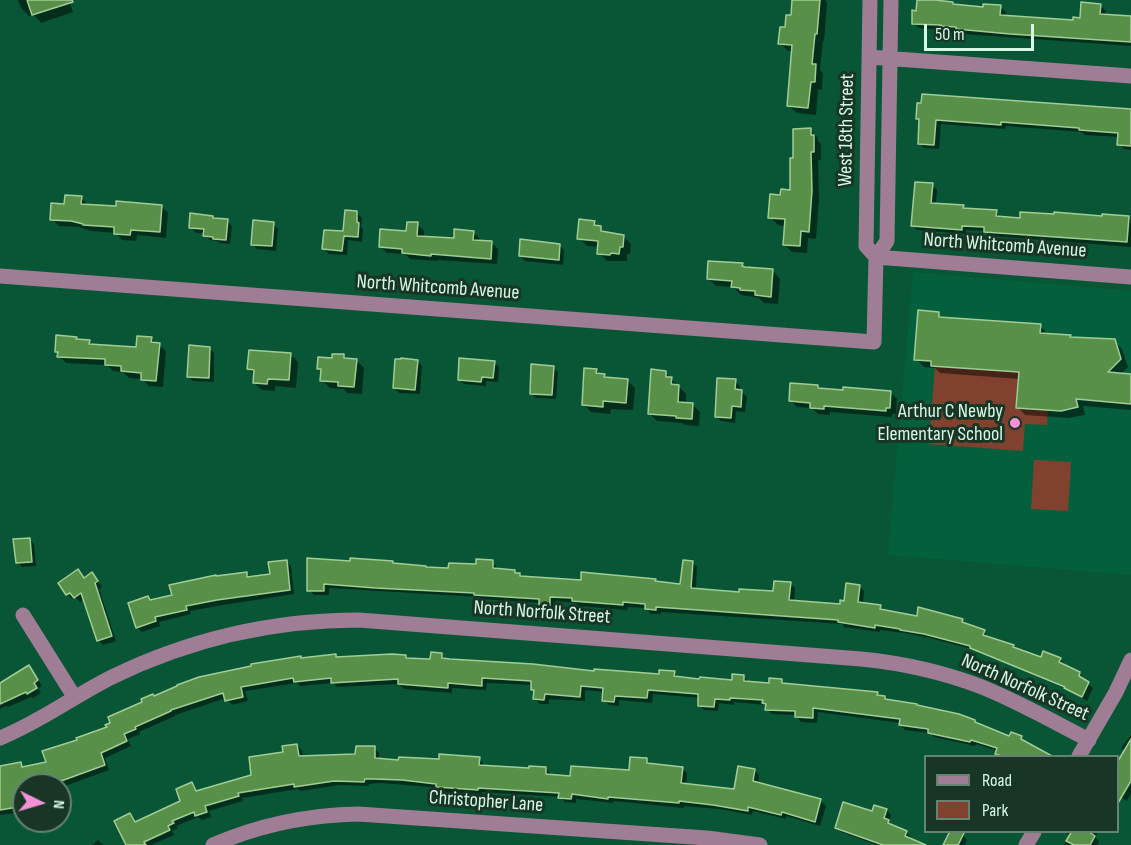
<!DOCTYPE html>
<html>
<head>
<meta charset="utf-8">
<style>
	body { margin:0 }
	#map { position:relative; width:1131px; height:845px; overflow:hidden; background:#085636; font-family:"Sofia Sans Condensed",sans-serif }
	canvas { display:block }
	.legend { position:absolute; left:924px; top:755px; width:195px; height:78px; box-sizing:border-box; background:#183526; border:2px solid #648372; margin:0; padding:8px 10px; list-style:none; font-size:18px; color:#d6f8e4 }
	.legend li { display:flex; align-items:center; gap:12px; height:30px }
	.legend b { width:30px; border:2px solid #648372 }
	.north { position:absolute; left:12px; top:773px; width:60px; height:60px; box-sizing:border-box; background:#183526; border:2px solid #648372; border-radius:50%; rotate:95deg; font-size:16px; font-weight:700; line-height:24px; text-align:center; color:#d6f8e4 }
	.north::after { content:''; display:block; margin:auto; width:21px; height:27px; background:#f391d6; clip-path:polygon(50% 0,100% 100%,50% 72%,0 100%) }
	.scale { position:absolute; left:924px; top:24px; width:110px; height:27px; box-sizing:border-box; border:3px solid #d6f8e4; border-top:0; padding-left:8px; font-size:18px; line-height:21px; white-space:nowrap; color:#d6f8e4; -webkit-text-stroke:4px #183526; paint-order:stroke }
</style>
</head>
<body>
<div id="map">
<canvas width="1131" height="845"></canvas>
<ul class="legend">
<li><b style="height:8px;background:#9f7d94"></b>Road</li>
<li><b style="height:16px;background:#80422e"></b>Park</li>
</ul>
<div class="north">N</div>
<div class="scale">50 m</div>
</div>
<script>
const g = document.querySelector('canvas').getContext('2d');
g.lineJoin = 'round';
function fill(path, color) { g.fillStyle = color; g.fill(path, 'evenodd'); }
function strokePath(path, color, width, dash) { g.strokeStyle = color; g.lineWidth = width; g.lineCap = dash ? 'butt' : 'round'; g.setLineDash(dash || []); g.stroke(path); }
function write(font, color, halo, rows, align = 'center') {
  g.font = font + ' "Sofia Sans Condensed",sans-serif'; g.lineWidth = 6; g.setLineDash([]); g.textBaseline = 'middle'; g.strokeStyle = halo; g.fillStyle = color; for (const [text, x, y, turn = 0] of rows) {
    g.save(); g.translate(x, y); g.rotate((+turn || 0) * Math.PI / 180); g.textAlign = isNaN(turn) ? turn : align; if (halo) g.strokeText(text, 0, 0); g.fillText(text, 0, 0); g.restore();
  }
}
fill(new Path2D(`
	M913 272 1131 291V575L888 555Z`), '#04603c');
fill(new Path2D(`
	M935 366 1019 372 1016 408 1048 410 1047 425 1025 424 1023 451 929 444Z
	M1034 460 1071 462 1068 511 1031 509Z`), '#80422e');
fill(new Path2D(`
	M18 0H69L73 12 41 23 34 15 29 16 21 8Z
	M799 0H825L827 3 824 41H823L820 70 823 73 822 90 818 89 816 115 797 113 789 106 793 51H788L780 43Z
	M919 0H940V3L955 6 984 8 1000 7 1006 12 1005 17 1074 22 1081 20 1100 5 1106 11 1105 16 1131 18V46L963 34 962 32 947 31 946 30 919 28 913 23 918 12Z
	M1131 110V150L1124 149 1119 144V137L1085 135 1082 132 1006 126 1005 129 941 124 939 149 924 148 919 143 921 122 917 118Z
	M810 130 818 138V141L821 144V160H818L819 200 816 239 808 238 807 253 792 252 784 244 786 226 778 225 770 217 782 196 792 191 794 160Z
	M932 185 937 190 936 204 963 206 966 209 996 212 1001 218H1128L1131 220V247L990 236 986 231 966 230V234L917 230 912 225Z
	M81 198 88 204 87 206H161L168 213 166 238 137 235 136 241 122 240 116 233 91 231 79 227 59 226 52 219 66 205Z
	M357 213 362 218 361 227 363 229 362 242 348 240 347 255 329 254 324 249 344 233Z
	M213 217 215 220 227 221 232 226 230 244 220 243 217 241 210 240 205 235V233H196L191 228Z
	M594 222 607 234 623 236 631 244 630 254H627V261H607L599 253V247L587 246 579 238Z
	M273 224 278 229 276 251 257 249 252 244Z
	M417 224 424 231V238L455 240 473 232 480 239 479 242 492 243 498 249 497 264 437 260V261L410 259 405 254 387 253 381 247 408 233Z
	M559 245 564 250 563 265 525 261 520 256Z
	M742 265 745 268 773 271 780 279 778 304 764 303 759 298 741 295 733 287 716 286 708 278Z
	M938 314 943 319 1040 326 1048 334 1070 336 1073 339 1114 341 1122 349 1128 367 1121 374 1131 375V410L1083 406 1085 415 1069 418 1025 415 1018 407 1020 379 940 373 935 368 924 367 916 359Z
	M76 338 79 341 89 342 93 345 137 349 151 338 166 351 163 387 149 386 142 379 129 378 123 372 113 371 107 365 66 363 59 356V354L57 351Z
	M209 348 214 353V382L193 381 188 376Z
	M290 354 298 362 296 388 275 386V391L262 390 254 383 255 375 249 369Z
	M343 356 347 360H356L364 368 362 394 347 393 344 389 330 388 322 380 323 372 318 368 333 360Z
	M418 361 422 366 420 394 399 393 394 388Z
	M494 362 499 367 498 382 486 381V386L464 384 459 379Z
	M553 367 558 372 556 399 536 398 531 393Z
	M596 370 607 379 627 380 635 388 633 410 611 409 610 414 591 412 583 404Z
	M665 372 686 394V404H692L700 412 699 426 685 425 682 423 657 421 649 413Z
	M735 381 740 386V391L742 392 747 397 745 412 736 411 735 423 721 421 716 416Z
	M817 387 820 390 890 392 897 399 896 414H892V417L830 412V415L818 414 812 408 797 407 791 401Z
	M29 539 34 544 36 566 22 567 17 562Z
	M286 561 291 566 294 594 223 605 190 611 191 614 159 622 160 626 142 632 137 627 151 601 246 573 251 578 271 575Z
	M351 562H392L395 565 450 570 492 562 497 567V569L514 571 522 577 582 581 655 580 657 583 682 586 692 562 697 567 696 590 740 594 775 593 790 583 795 588 794 602 841 606 859 586 864 591 863 604 880 606 885 612 918 618 962 621 967 626 984 632 989 637 988 638 1042 659H1060L1065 664 1064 666 1080 674 1085 679 1084 681 1093 688 1087 701 1069 690 975 650 930 638 905 633 880 630V632L844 627 842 624 661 612V614H651L646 608 628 607 627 610 579 606 576 603 555 601 554 610 545 609 540 603 481 599 479 597 329 588V595H314L309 590Z
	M78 571 85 579 92 574 102 587 99 589 116 641 103 645 98 640 85 598 80 602 75 597 72 599 67 594Z
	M441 654 446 659 573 671 660 676 674 673 680 678 733 682 743 676 748 681V683L770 685 781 680 786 685 877 693 888 701 975 721 979 726 1010 738 1021 737 1026 742 1048 756H1000L997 753 998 751 976 744 975 746 934 737 930 733 905 730 900 725 901 723 818 712 817 723 801 722 796 715 772 714 767 709 766 705 734 702V705L719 703 718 711 704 710 699 705 700 698 653 694 652 703 619 700V706L609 705 604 700V692L585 690V701L549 699V704H540L535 699V692L532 689 533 685 487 683 486 690 452 688V693L404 689 399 684 337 687 333 683 300 686 297 683 245 691 248 701 232 705 226 698 175 715V716L139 732 140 734 128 739 131 746 105 758 109 770 60 788V785H24V812L0 815V774L48 763 79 741 109 728 154 698 302 659 335 656 338 659 405 656 409 660 432 661Z
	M28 667 33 672 42 686 38 688 41 693 33 698 31 697 8 707 6 706 0 709V680L3 683Z
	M1131 735V793L1127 801 1120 797 1118 800V764L1125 751 1121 748Z
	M297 745 302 750 303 757 357 756 374 748 379 753V760L400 761 479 759 484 764V766L530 770 546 769 551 774V776L572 778 631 772 647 760 652 765 682 768 687 773 686 785 735 791 754 770 759 775 758 784 821 801 826 806 820 826 786 816V819L753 811 752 815 719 809 684 806V808L613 801V803L576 799V803L565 802 560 797 482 792V794L443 792 440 789 433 788 431 787 380 783 369 784V786L339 785 301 791 298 789 242 798 243 801 209 811 211 817 202 820 198 817 176 826 178 828 172 831 174 835 151 845H127L130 815 136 823 182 801 192 784 198 792 253 776Z
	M887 810 891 815 889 822 894 827 906 832 911 837 910 839 925 845H877L841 832 836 827 873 813Z
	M1067 832H1098L1095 837 1099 842 1097 845H1064L1069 835Z
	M963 835 967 840 965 845H945Z
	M98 840 103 845H92Z`), '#0007');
const building = new Path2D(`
	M27 0H72L73 2 32 15Z
	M792 0H820L817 34H815L812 64H816L815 82H811L808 108 787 106 792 45 778 44 780 27H785L786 15H791Z
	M917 0H935L953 2V4L983 7V4L1001 5 1000 15 1073 20V17L1080 18 1081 2 1101 4 1100 14 1131 16V42L1010 34 956 29V27L940 26 941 25 912 24V10L916 11Z
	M922 94 1131 109V146L1117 145 1118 133 1079 130V128L1001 122V125L936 120 934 145 918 144 919 119H916L917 103H921Z
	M811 128V135H814V152H811L812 191 809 232 801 231 800 246 783 245 785 219 768 218 770 194 780 195 781 189 790 190V158H793V129Z
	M915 182 933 183 931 203 964 205 963 208 997 210 996 216 1020 218V212L1054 214V212L1102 216V214L1129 216 1127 242 984 232V227L962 226V230L911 226Z
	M65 195 82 196 81 204 116 206V201L162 205 160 232 131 230 130 235 114 234V227L83 225V224L71 221 50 220 51 203 64 204Z
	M345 210 357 211V222L359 223 358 237 344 236 342 251 322 249 324 230 343 231Z
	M190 213 213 216V218L228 219 226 240 213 239V237L203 236 204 229 189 228Z
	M579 219 595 221 594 225 601 226V231L624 235 623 247H620L619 254 611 253 610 255 597 254 598 241 577 239Z
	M253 220 274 222 272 246 251 245Z
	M407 222H418L417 236 454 238V229L474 231 473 240 492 241 491 259 431 254V256L402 253V249L379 247 380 229 406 231Z
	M520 239 560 244 559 260 519 256Z
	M708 261 743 263 742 266 745 267 773 269 771 297 755 295V291L740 290V288L731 287 732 281 707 279Z
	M918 310 939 312V317L1041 324 1040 333 1071 335 1070 337 1115 339 1121 359 1108 372 1131 374V404L1076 399 1078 407 1061 411 1016 408 1019 372 931 366V361L914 360Z
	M56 335 77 337 76 339 90 340 89 344 136 347 137 336 152 337 151 342 160 343 156 381 141 380V373L121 371V366L105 365V359L57 357 58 352H55Z
	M189 345 210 347 209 378 187 377Z
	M249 350 291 353 289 380 268 379 267 384 253 383 254 370 247 369Z
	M332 354H344V358L357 359 354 387 338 386V382L320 381 321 369H317L318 357 332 358Z
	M401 358 418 360 415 390 393 388 395 359H401Z
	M459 358 495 361 493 378 482 377 481 382 458 380Z
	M531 364 554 366 552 395 530 394Z
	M584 368 597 369 596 373 605 374 604 377 628 379 626 403 603 401V407L582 405Z
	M651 369 666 371V377H672L671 384 679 385 678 402 693 403 692 419 676 418V416L648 414Z
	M717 378 736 379 735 389 742 390 741 407 732 406 731 418 715 417Z
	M790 383 818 385V388L843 390V387L891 391 890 408H886V411L824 406V409L810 408V403L789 401Z
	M30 538 32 562 16 563 13 539Z
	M307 558 350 561V558L393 561V563L426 566V567L448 568 449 563 476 564V559L493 560V568L515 570V573H520V576L581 580V572L656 579 655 581 680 584 683 560 693 561 691 588 739 592V589L773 591 774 581 791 582 789 600 840 604V600L844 601 846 583 860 585 858 602 881 605 880 609 917 616 918 607 963 619 962 622 985 630 983 635 1014 645 1013 647 1041 657 1043 651 1061 658 1059 662 1080 672 1079 676 1089 682 1082 697 1064 688 1065 687 970 648V646L924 634 900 630V629L875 625V628L838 622V620L656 607V610L645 609V604L623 602V605L572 601V598L550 597V606L539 605V599L474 595V593L375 588 324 584V591H307Z
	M287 560 290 590 217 600 186 606 187 610 155 617 156 621 136 628 128 603 148 596 150 600 172 595 169 585 216 575V576L247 572V577L270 574 268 562Z
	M78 569 84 578 92 572 98 581 95 583 112 636 97 641 81 593 74 598 70 593 66 595 58 583Z
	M431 652 442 653V658L450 659 533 664 594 671V669L659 674V670L675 671 674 676 699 679 700 677 732 680V674L744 675V681L769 683V678L782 679V683L878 692 877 695 885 696V699L917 704V705L959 714 975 720V722L1009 736 1011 732 1022 736 1021 739 1052 756H1002L995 754 997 748 971 740 970 742 928 733V729L899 725 900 719 813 708V718L795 717V711L765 710 766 704 762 703 763 700 730 698V700L715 699 714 707 698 706V694L648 690 647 698 615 696 614 702 602 701 603 688 581 686 580 697 545 694 544 700 533 699 534 690H531V681L482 678V686L448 683V688L398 684V679L331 683V678L294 682 293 678 241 687 243 697 225 701 223 693 171 710V711L135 727 136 729 124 734 127 741 101 753 105 765 50 785H24V806L0 810V766L21 762 22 767 46 762 42 751 77 740 76 738 107 727 105 725 110 723 108 717 142 702 141 699 153 694 154 696 177 686V685L199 677 251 666V664L301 656V658L336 654V657L392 654 406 655V658L430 659Z
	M29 665 38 680 34 683 37 688 27 694 26 692 0 704V683Z
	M1131 739V781L1118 803V761Z
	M297 744 299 756 355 754 356 746H375V758L398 760 399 757 439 759V754L480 757 479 765 529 768V766L546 767V774L570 776 571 766 629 770 630 757 647 758V763L683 767 681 783 734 789 738 766 755 769 753 781 821 799 815 822 782 812 781 815 748 807V811L713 805 679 801V803L608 797V799L572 794 571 799 558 798 559 793 478 788V790L436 787V784L402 780 374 779H365L364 782 334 781 294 787V784L238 793 239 796 205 806 207 812 195 816 194 812 172 821 174 823 168 826 170 830 144 842 146 845H126L114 821 130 813 135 822 180 801 176 789 192 782 196 791 251 775 249 757 283 752 282 746Z
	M843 802 872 811 874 805 887 809 884 818 889 820 888 823 907 831 905 836 926 845H883L835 828Z
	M950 831H965L958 845H943Z
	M1072 831H1088L1095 836 1090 845H1074L1066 841Z`);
fill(building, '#599049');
strokePath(building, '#a1cc95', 1.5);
strokePath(new Path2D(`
	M870 0 866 246 876 257
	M869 57 1131 76
	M876 257 1131 277
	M0 276 874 342 876 257 887 241 891 0
	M23 615 75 698
	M0 738C40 722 74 696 112 677 190 639 273 620 359 620L861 659C902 663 943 672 982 687 1019 702 1054 722 1089 740
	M1079 756 1116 692 1131 660
	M213 845C259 825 307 815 358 814L707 838 760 845
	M1026 845 1034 832`), '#9f7d94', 15);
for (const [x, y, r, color] of [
	[1015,423,6,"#f391d6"]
]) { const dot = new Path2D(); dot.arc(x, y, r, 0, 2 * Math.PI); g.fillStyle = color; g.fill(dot); strokePath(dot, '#183526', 2); }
write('20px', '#d6f8e4', '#183526', [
	["West 18th Street",847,130,-89],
	["North Whitcomb Avenue",1005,246,4],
	["North Whitcomb Avenue",438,288,4],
	["North Norfolk Street",542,613,4],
	["North Norfolk Street",1025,688,24],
	["Christopher Lane",486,802,4]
]);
write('20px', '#d6f8e4', '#183526', [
	["Arthur C Newby",1003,412],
	["Elementary School",1003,435]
], 'right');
</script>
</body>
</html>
